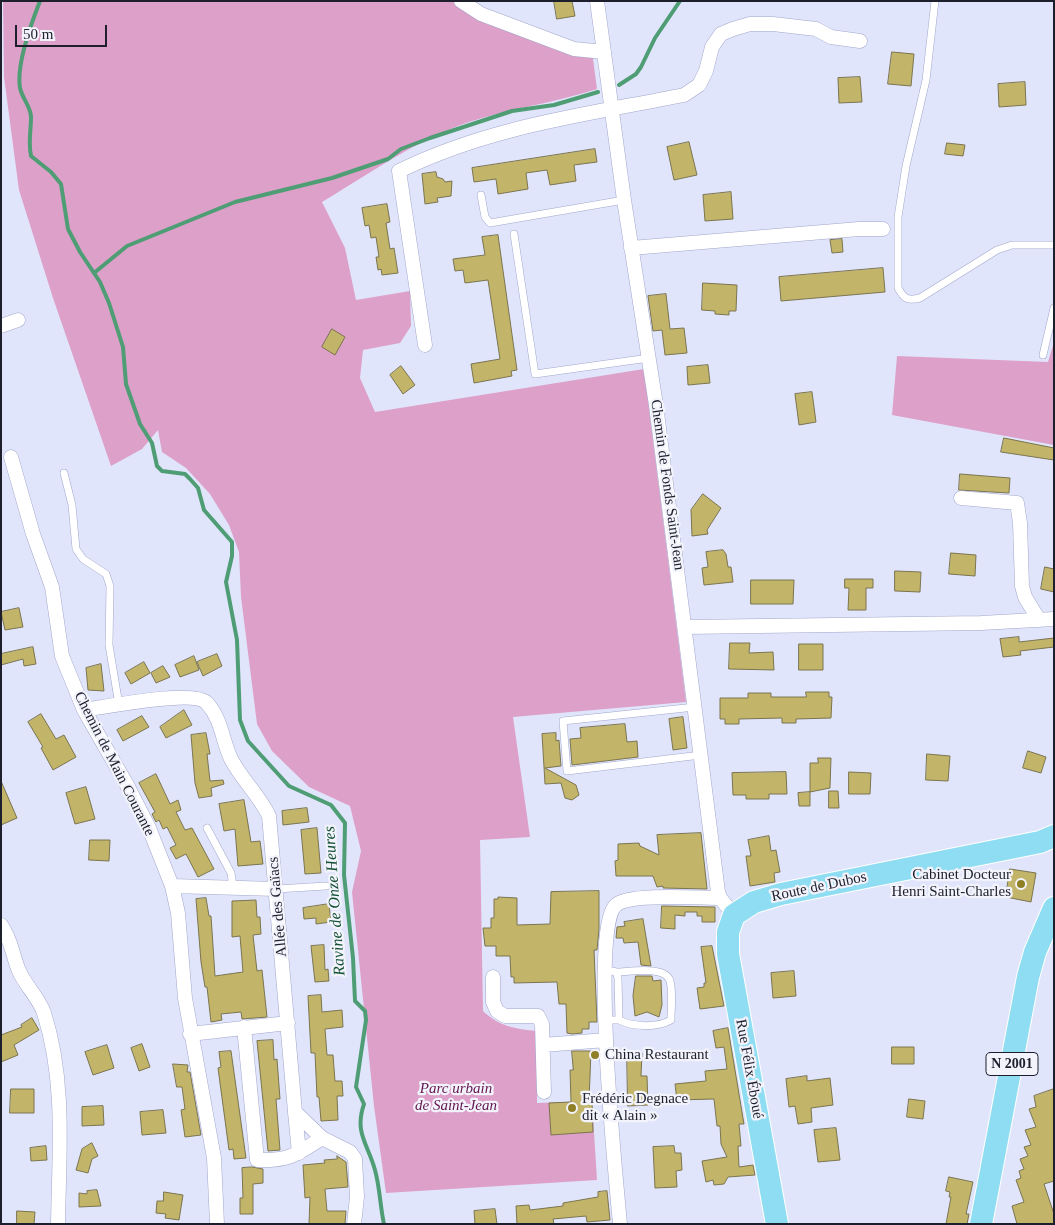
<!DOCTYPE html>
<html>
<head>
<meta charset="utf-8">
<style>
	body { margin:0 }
	#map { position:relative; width:1055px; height:1225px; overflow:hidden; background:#e1e5fc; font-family:Georgia,serif }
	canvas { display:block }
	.frame { position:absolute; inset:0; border:2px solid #1e1f2d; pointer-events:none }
	.scale { position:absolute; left:15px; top:25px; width:92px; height:22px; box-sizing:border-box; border:2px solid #1e1f2d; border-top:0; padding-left:6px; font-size:15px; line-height:18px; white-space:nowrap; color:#1e1f2d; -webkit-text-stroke:4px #f2f3fb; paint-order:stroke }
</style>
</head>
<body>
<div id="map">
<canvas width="1055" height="1225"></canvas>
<div class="frame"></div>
<div class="scale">50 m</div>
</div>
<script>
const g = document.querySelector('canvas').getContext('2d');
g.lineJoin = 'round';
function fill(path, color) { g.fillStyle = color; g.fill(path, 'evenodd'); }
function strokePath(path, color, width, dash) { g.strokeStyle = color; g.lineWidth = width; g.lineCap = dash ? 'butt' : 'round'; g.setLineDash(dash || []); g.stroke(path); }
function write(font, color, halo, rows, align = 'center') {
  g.font = font + ' Georgia,serif'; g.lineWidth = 4.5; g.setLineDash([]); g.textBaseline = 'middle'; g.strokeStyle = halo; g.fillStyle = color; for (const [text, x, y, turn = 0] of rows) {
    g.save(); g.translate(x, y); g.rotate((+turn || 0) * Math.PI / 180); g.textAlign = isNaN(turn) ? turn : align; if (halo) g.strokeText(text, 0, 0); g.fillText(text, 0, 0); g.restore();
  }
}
fill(new Path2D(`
	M3 1H461L592 51 597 89C555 103 511 108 469 122 416 140 369 174 322 202L345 248 356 300 410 291 411 326 400 343 363 350 360 378 375 412 644 369 686 702 513 717 530 837 480 840 483 1011C499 1026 515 1029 537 1031V1103L592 1101 597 1180 386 1193 374 1106 352 892 361 851 350 806 309 787 272 751 257 724 241 597 239 552 229 525 210 494 186 468 162 452 158 430 142 449 111 466 53 298 19 190 4 77Z
	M1054 342V445L892 415 897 356 1048 362Z`), '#dda0c9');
strokePath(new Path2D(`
	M40 1C31 24 16 65 20 88 22 98 31 107 31 117 31 131 28 143 31 156L51 172 61 184 68 229 80 252 100 282 109 303 123 347 126 384 140 424 152 443 157 466 162 471 185 474 190 479 198 488 204 510 232 542V556L226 582 237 640 240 720 248 741 289 786 331 805 345 823 344 875 353 958 355 1001 365 1011 366 1020 356 1087 364 1104C354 1133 368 1144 375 1170 380 1188 380 1206 384 1224
	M619 85 636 74 641 67 655 38 680 1
	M94 273 127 246 235 202 332 178 388 159 401 149 430 138 512 111 554 105 598 92`), '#4f9d75', 4);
const building = new Path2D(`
	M554 1H572L575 16 557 19Z
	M892 52 914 54 911 86 888 84Z
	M860 77 862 102 839 103 838 78Z
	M1025 82 1026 105 999 107 998 84Z
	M689 142 697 175 674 180 667 147Z
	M947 143 965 145 963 156 945 154Z
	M595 149 597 162 574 165 576 181 550 185 547 170 526 173 528 189 498 194 496 179 474 182 472 168Z
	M436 172 437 177 443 179 445 182 452 181 451 196 437 198 438 202 425 204 422 174Z
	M731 192 733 219 705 221 703 195Z
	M387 204 390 222 386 223 390 249 394 248 398 273 382 275 381 269 378 270 376 257H379L376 237 371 238 369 225 365 226 362 208Z
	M498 235 517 370 511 371 512 376 474 383 471 364 500 359 488 280 465 283 463 270 455 271 453 259 485 255 482 237Z
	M842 239 843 252 832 253 830 240Z
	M883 268 885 292 781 301 779 277Z
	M703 283 737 285 736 311H729V315L715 314V311L702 310Z
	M666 294 670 329 684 328 687 353 665 355 662 330 653 331 648 296Z
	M332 329 345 337 335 355 322 347Z
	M708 365 710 383 688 385 687 367Z
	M401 366 415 385 403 394 390 375Z
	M812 392 816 422 799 425 795 394Z
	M1004 438 1054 448V460L1001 452Z
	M960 474 1010 478 1009 493 959 490Z
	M703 494 721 508 707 530 708 534 692 536 691 510Z
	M723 550 726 554 728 567H731L733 582 704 585 702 568 708 567 706 552Z
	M951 553 976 555 975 576 949 574Z
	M1045 567 1054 569V592L1041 589Z
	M895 571 921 572 920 592 895 591Z
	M845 579H873V588H866V610H848L849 588H845Z
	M751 580H794L793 604H751Z
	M19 608 23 627 5 630 1 612Z
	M1019 637V642L1054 638V647L1020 651 1021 655 1003 657 1000 639Z
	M730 643H750L749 653 773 652 774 670 729 669Z
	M799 644H823V670H799Z
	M33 647 36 664 24 666 23 659 1 665V654Z
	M217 654 222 666 203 676 197 662Z
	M194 656 199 670 180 677 175 665Z
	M144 662 150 673 131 684 125 673Z
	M101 664 104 691 88 690 86 668Z
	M163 666 170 677 156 683 151 673Z
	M806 692H829V697H832L831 718 796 719V723H782V718L739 719V724H725V719H720V698H748V693H771V697H806Z
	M184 710 192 725 166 738 160 727Z
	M41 714 56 739 64 735 76 757 53 770 41 748 43 747 28 722Z
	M142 716 149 727 123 741 117 730Z
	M683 717 687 748 673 750 669 719Z
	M625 724 627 742 637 741 638 757 572 765 570 739 581 738 580 728Z
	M206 733 210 754H207L210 781 223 780 224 784 211 788 212 796 199 798 195 783 191 735Z
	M556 733V741L559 740 561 766 545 768 576 785 579 795 572 800 565 798 561 783 545 784 542 734Z
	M1028 751 1046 757 1041 773 1023 768Z
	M927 754 950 756 948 781 926 780Z
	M818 758H831L830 788 810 792V763H818Z
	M786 772 787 794H769V799H746V795H733L732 773Z
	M849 772 871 773 870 794H849Z
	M156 774 170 804 178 800 181 810 176 812 185 830 192 828 214 869 198 877 186 854 176 859 170 848 176 845 167 827 163 829 159 820 156 822 152 814 155 812 139 783Z
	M1 781 17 818 1 825Z
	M86 787 95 819 75 824 66 793Z
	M829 791H838L839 808H829Z
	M810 792V806H799L798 793Z
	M244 800 251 842 260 841 263 864 238 866 235 829 224 831 219 804Z
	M307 808 309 822 283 825 282 811Z
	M317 828 321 873 305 874 301 830Z
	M701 833 707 889 663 888V886L657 887 653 876H616L615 861 618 860V844L639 843 640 846 659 855 657 835Z
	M769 836 771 851 776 850 780 872 774 873 775 882 750 886 746 856H751L748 840Z
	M90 840H110L109 861 89 860Z
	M1010 869 1036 873 1031 902 1006 897Z
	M599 891V929L597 950H594L597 1022H589V1029H582V1033L572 1034 567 1033 566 1004H559L557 982 514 983V977H511L510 956H496V946H485L483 928H491V918H494V899H498V897L517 898V925L550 924 551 892Z
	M206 898 209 916H211L215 976 243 972 240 936 232 937V901L256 900 257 917H260L261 934 253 935 257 971 262 970 267 1017 242 1019 241 1012 221 1014 222 1020 211 1022 207 987H205L201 962 196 899Z
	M329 904 331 922 316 924V918L304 919 303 908Z
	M662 906 715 907V922H702V916H697V912H685V916L675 915V929L661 928Z
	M643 919 646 937 651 966 641 965 638 942 624 943 623 938H616L617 927 625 926 624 922Z
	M324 945 325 970 328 969 329 981 315 982 311 946Z
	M712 946 724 1006 700 1009 697 988 704 987V983H706L701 947Z
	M794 971 796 996 773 998 771 973Z
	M636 976H652L653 981 661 980 662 1005 659 1017 647 1012 635 1016 633 996Z
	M321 995 322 1012 342 1010 343 1027 325 1029 327 1055H333L335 1081H342L343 1096H337L338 1120 321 1121 319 1097H317L315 1053H311L308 996Z
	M32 1018 39 1030 14 1045 18 1055 1 1062V1035L22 1027 21 1025Z
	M728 1028 744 1124H739L741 1146H738L739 1167 753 1165 755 1175 728 1177 724 1184 714 1185 713 1180 706 1182 702 1161 727 1157 721 1144 720 1126H717L714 1099 677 1100 675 1084 706 1081 705 1071 727 1069 724 1047 716 1048 713 1031Z
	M273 1040 274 1060 277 1059 280 1099H276L280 1150 268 1151 257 1041Z
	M142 1044 150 1067 139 1071 131 1048Z
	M107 1045 114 1068 93 1075 85 1052Z
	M892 1047H914V1064H892Z
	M231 1051 246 1158 234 1159 233 1149 229 1150 218 1068 221 1067 219 1052Z
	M572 1051H591L589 1101H592L593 1132 551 1135 549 1103 571 1102 570 1070H573Z
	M627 1052 642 1053 641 1076H647L648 1105 628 1106Z
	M173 1064 188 1065 187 1072H190L201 1135 185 1137 181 1110 185 1109 182 1087H177Z
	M807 1076V1081L830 1078 833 1105 811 1108 812 1122 798 1124 795 1106 789 1107 786 1079Z
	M11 1089H34V1113H10Z
	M1054 1089V1181L1044 1184 1054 1214V1224H1017L1012 1206 1024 1202 1016 1180 1021 1178 1019 1171 1024 1169 1020 1159 1028 1156 1024 1147 1031 1145 1025 1130 1036 1127 1029 1109 1036 1107 1034 1096Z
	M909 1099 925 1101 923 1119 907 1117Z
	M103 1106 104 1125 82 1126V1107Z
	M163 1110 166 1133 142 1135 140 1112Z
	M836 1128 840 1160 818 1162 814 1130Z
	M92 1143 98 1156 92 1159 88 1173 76 1170 82 1149Z
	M46 1146 47 1160 31 1161 30 1148Z
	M674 1146 675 1153H681L682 1170 676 1171 677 1187 655 1188 653 1147Z
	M337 1156 346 1162 348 1187 325 1189 327 1211H346L345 1224H309L310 1197 305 1198 303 1165 325 1163 324 1160 337 1159Z
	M252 1167 263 1169V1183L253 1184V1214H240V1198H243L242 1168Z
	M949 1177 973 1182 966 1214H969L967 1224H946L951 1197H949L950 1192 946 1191Z
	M97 1190 101 1206 79 1207V1193L87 1194V1191Z
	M607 1191 610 1220 587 1222 586 1216 553 1219 554 1224H517L516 1206 529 1205 530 1210 563 1206V1203L598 1197V1192Z
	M164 1192 183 1195 179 1220 165 1218 166 1214 156 1213 157 1201H163Z
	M495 1209 497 1224H475L474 1211Z
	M17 1211 35 1212 34 1224H17Z`);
fill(building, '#c2b468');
strokePath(building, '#7a7450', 1);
const lane = new Path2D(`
	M935 1 926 80 906 166 898 217V288C904 299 908 301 920 298L997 250 1012 245H1054
	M481 195 485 217 490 223 624 200
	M514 234 535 374 649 358
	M1043 355 1054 308
	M64 473 72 505 76 549 83 559 106 574 110 586 109 645 119 705
	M695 707 563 721 567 771 701 755
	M207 828 231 873 233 887
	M276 889 326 886
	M616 972C629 972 666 965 670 981 673 992 671 1008 671 1020 657 1028 633 1027 619 1020
	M606 1020H619L618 978 616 972 612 971`);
const street = new Path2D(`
	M461 1 481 14 574 49 604 52
	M597 1 624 200 656 405 718 892 720 898 734 915
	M631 248 859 229H883
	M1 326 18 320
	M425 345 399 171C491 126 585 115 684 95L699 85 706 71 712 47 721 34 733 29 750 24H773L816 29 831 37 860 41
	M11 457 33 534 52 587 62 656 84 710 127 785 149 828 172 886 178 913 185 998 214 1158 217 1224
	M961 498 1017 503 1020 523 1022 586 1025 597 1039 620
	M686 627 981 623 1054 619
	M84 710C105 707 194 689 207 703 222 720 222 740 231 759 242 780 259 795 269 816L295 1112 322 1138 350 1152 355 1159 357 1197 354 1224
	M172 886 276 889
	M1 925C12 941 12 954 19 971 25 985 39 998 44 1013 66 1082 59 1153 58 1224
	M493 977V1002L497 1011 505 1016H538L542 1024 544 1092
	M244 1027 257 1160C289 1161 296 1155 322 1138
	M190 1034 288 1023
	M543 1045 606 1040
	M295 1112 299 1153
	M620 1224C616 1179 590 926 616 905 630 893 698 898 720 898`);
const primary = new Path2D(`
	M777 1224 728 954V932L734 915 754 902 781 894 1040 842 1054 836
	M981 1224 1028 977 1035 952 1054 908`);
strokePath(lane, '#a1a6ca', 8);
strokePath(street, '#a1a6ca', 15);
strokePath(primary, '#fff', 24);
strokePath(lane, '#fff', 7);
strokePath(street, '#fff', 14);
strokePath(primary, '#8fddf2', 22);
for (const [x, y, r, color] of [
	[1021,884,5,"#8f8027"],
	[595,1055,5,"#8f8027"],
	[572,1108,5,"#8f8027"]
]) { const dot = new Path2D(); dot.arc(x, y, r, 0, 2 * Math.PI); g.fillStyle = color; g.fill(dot); strokePath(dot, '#f2f3fb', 2); }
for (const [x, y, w] of [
	[1012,1064,52]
]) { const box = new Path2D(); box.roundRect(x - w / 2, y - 11.5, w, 23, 4); g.fillStyle = '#f2f3fb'; g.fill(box); strokePath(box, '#1e1f2d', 1); }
write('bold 14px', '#1e1f2d', null, [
	["N 2001",1012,1064]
]);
write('15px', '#1e1f2d', '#f2f3fb', [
	["Chemin de Fonds Saint-Jean",667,485,82],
	["Chemin de Main Courante",114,764,63],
	["Route de Dubos",819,887,-12],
	["Allée des Gaïacs",278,907,-95],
	["Rue Félix Éboué",749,1069,80]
]);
write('15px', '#1e1f2d', '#f2f3fb', [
	["Cabinet Docteur",1011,875,"right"],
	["Henri Saint-Charles",1011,892,"right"],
	["China Restaurant",605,1055],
	["Frédéric Degnace",582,1099],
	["dit « Alain »",582,1116]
], 'left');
write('italic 15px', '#631651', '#f2f3fb', [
	["Parc urbain",456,1089],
	["de Saint-Jean",456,1106]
]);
write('italic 16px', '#114e32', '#f2f3fb', [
	["Ravine de Onze Heures",335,901,-94]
]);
</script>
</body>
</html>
